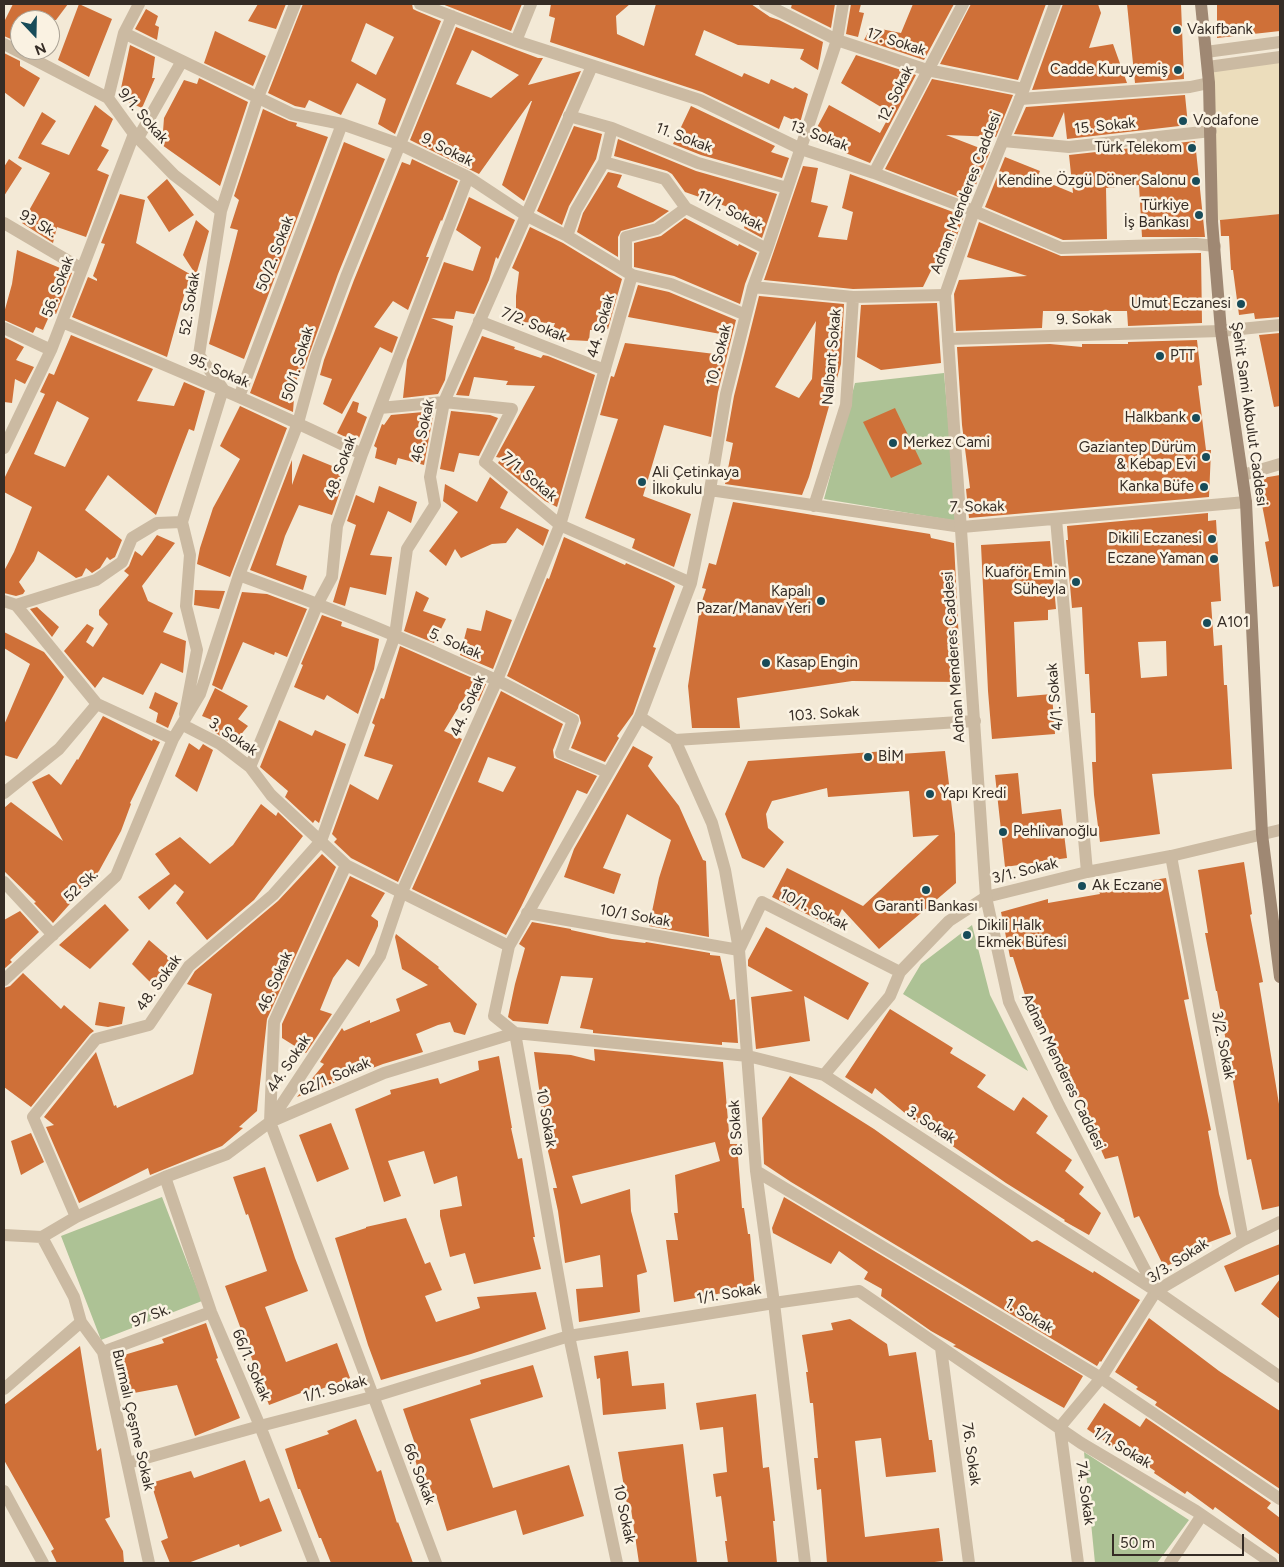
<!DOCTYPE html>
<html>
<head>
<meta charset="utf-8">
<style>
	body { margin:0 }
	#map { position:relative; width:1284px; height:1567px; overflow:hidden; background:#f3e9d6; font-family:Figtree,sans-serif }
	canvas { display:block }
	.frame { position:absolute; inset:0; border:5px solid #352c25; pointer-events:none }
	.north { position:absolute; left:10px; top:10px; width:50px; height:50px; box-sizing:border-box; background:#faf2e2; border:1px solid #aba396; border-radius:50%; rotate:159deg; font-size:14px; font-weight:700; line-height:20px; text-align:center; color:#352c25 }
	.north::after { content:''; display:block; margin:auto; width:18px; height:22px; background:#184c59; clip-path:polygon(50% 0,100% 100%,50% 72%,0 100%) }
	.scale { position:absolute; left:1112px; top:1534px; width:132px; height:22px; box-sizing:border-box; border:2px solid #352c25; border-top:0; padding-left:6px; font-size:15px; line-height:18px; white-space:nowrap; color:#352c25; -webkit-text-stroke:4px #faf2e2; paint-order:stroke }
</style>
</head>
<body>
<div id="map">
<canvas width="1284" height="1567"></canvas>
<div class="frame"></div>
<div class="north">N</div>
<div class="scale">50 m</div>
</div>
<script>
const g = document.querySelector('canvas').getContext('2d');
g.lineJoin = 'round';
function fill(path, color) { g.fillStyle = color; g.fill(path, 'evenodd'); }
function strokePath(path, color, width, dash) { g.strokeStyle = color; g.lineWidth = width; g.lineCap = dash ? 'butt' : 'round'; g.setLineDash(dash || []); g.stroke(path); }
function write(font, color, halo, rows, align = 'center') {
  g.font = font + ' Figtree,sans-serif'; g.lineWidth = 5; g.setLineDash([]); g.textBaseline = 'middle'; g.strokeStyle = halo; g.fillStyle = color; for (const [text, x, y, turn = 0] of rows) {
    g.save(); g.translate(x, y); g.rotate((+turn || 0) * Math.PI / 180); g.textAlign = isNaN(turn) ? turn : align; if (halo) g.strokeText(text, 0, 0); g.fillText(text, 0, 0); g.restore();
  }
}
fill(new Path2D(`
	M944 373 957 521 824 499 855 383Z
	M972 925 990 995 1028 1071 903 994 921 964Z
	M162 1197 202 1301 101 1340 61 1236Z
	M1084 1452 1189 1520 1157 1563H1095Z`), '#adc295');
fill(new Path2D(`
	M1280 57V214L1212 221 1208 68Z`), '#ecddbc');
fill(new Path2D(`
	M13 4H68L56 20H20V43L4 36V22Z
	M79 4 112 19 89 77 58 60Z
	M258 4H286L276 29 248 21Z
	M303 4H412L413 9 417 11 441 21 395 134 378 124 386 99 357 83 341 115 309 100 305 108 295 106 268 93ZM366 23 394 37 376 75 351 61Z
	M442 4H522L511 31Z
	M551 4H630L616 16 617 34 644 46 656 4H751L770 17 779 20 823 42 818 70 800 59 804 49 738 45 704 30 695 55 742 77 744 73 769 84 771 79 793 89 795 87 808 94 800 123 784 116 779 129 702 92 550 42 555 18 549 16Z
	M792 4H835L831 28 791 8Z
	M851 4H861L859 12 864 13 858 37 846 34Z
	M913 4H954L924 60 864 40 871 27 901 33Z
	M971 4H1046L1018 80 940 64Z
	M1063 4H1098L1101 13 1089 48 1113 44 1127 83 1032 90Z
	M1127 4H1181L1184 79 1135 83Z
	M1217 4H1280V31L1217 38Z
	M146 9 158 16 155 25 159 27 157 40 135 29Z
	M456 27 538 58H543L528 85 581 71 524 201 502 185 532 101H531L479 174 410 140ZM472 50 519 75 491 98 456 84Z
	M215 31 266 56 253 86 204 63Z
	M130 45 155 57 152 78H155L142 108 119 98Z
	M4 53 20 61V66L40 78 24 107 4 92Z
	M856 55 916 75 870 163 814 140V133L829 105 880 133 891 113 841 83Z
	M199 78 248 102 220 186 162 145 164 118 184 80 197 84Z
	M932 79 1013 95 996 137 946 135 990 152 969 201 885 169Z
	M1185 95 1188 125 1067 139 1064 112 1053 137 1014 134 1026 107Z
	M95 105 113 119 101 146 109 150 97 170 109 175 86 237 57 227 53 243 22 223 50 173 18 158 42 112 56 121 41 144 69 155Z
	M691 106 775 146 771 152 789 158 782 178 701 155 673 144Z
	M263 109 289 121 297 123 296 126 328 137 244 359 209 344 238 230 230 228 239 200 234 196Z
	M574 126 602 134 596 159 569 206 562 225 537 211Z
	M618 139 696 171 777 194 762 238 744 228 748 214 685 192 672 174 667 171 614 156Z
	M1195 141 1205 237H1142L1139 185 1106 188 1107 239 1063 240 985 207 1005 157 1040 171 1037 178 1073 193 1069 155Z
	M344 142 385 159 338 274 304 369 301 368 295 384 293 412 250 393Z
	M9 159 22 168 4 196V167Z
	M412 159 458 181 442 221 441 220 426 257H429L408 310 393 301 374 327 398 337 392 353 380 347 342 414 323 404 332 379 320 375 324 360 354 280 402 162 410 165Z
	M803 166 818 168 811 202 828 206 818 237 847 240 853 212 842 208 850 174 964 216 952 249V228L923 287 853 289 764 280Z
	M608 172 622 175 617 187 669 211 653 222 621 231 618 237V257L577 232 583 213Z
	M167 179 194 215 169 232 147 197Z
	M120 194 145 200 136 243 195 277 190 295 185 292 167 357 72 317 88 277 97 281V279L93 276 105 244 101 243Z
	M469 197 515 220 498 259 496 257 489 280 474 314 456 311 454 319 431 318 453 326 445 380 438 394 403 398 407 360 444 262 473 271 481 247 456 230Z
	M1280 214V317L1255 319 1254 313 1239 315 1233 270H1231L1229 236H1221L1220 220Z
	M685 218 738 246 739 244 757 253 745 284 740 304 674 276 634 267V243L661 236Z
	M196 220 209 231 196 275 183 255Z
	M979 222 1061 256 1201 253 1202 323 1128 326 1127 311H1043L1042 328 956 331 954 294 959 280 1027 276 967 257Z
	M530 227 563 243 622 279 608 329 590 330 589 341 549 339 555 323 516 322V296L519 272 512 268Z
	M17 250 72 273 56 314 51 312 43 330 36 327 33 333 4 320V313L12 284Z
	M638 285 669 292 736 320 718 392 711 437 664 425 643 496 691 514 674 567 632 548 635 539 585 518 618 419 600 415 611 376 614 377 625 343 723 355 726 335 628 317Z
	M759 296 844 304 841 364 809 477 802 495 725 484 733 443 726 441 734 396ZM816 321 812 379 799 398 775 387Z
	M937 303 941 363 881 370 857 357 861 305Z
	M1280 333V406L1274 407 1259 335Z
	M71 335 153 369 137 401 174 406 184 382 205 391 194 431 189 429 156 515 108 475 85 510 122 540 115 557 110 560 107 557 100 568 92 573 86 568 82 576 76 578 38 551 34 561 19 582 25 591 23 594 16 596 4 593V571L14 552 32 507 4 492V479L45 394 40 392 49 373 54 375ZM57 401 89 418 65 467 34 454Z
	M482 336 515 347 514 349 541 358 543 355 548 356 595 375 557 507 545 501 498 463 501 458 496 457 535 386 506 385 508 381 474 377 469 396 456 395Z
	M4 337 24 347 16 360 34 367 25 384 15 379 12 403 4 402Z
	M1197 340 1202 385 1198 386 1206 450H1211L1209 497 969 518 966 489 970 488 962 425 957 347 1050 344 1082 347V344H1128V342Z
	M353 401 359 403 357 412 367 417 359 438 351 434 350 439 337 433Z
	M240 406 287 428 230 577 197 564 200 548 213 508 240 459 220 446Z
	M895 408 922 464 891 478 863 422Z
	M434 411 424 465 398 458 396 465 375 458 377 448 374 446 382 424 384 425 391 415Z
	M451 411 490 415 498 418 479 456 459 453 454 472 440 469Z
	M303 454 342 470 337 488 341 489 332 515 299 505 285 536 276 565 307 576 303 590 250 570 292 460V485Z
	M1280 475V586L1273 587 1265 542 1269 541 1257 479Z
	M490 477 508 492 500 508 549 530 543 546 517 528 506 543 492 544 461 558 455 549 446 566 429 551 458 512 443 501 445 484 477 502Z
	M379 486 417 502 411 523 388 511 370 555 392 557 386 595 350 587 345 606 333 602 356 525 347 521 356 495 374 503Z
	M733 502 930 534 931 538 954 543 961 682 852 681 737 698 740 728H692L688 686 700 607 706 589 702 588 709 563 716 565Z
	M1208 513V521L1216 520 1221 601 1211 602 1214 646 1222 645 1224 685H1227L1232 769 1152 774 1160 834 1100 842 1094 795 1092 762H1096L1095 713H1091L1089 674H1085L1082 607 1072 608 1066 540H1068L1067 526ZM1166 641 1167 676 1141 678 1138 642Z
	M157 535 175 543 142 586 148 601 173 613 163 632 186 641 183 673 161 663 143 695 103 677 95 688 64 651 87 624 94 628 86 642 93 647 108 624 99 615V610L129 575 124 571 129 566 135 551 142 556Z
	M564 537 625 565 626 563 669 582 675 586 653 647 656 648 633 714 617 736 619 738 605 762 571 748 581 723 579 715 507 676 547 578 549 579Z
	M1050 541 1056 609 1048 610V620L1014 622 1017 697 1052 694 1055 734 992 739 988 691 981 545Z
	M195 590 225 591 219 609 194 605Z
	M416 591 429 598 423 611 446 619 434 643 404 631Z
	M242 592 267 594 307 609 287 657 275 652 274 655 243 642 222 690 212 685Z
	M37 607 59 627 52 637 30 609Z
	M486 610 512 620 493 669 460 655 467 628 481 631Z
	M322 615 342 622 341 626 379 639 374 669 358 714 327 695 324 700 294 687 303 665 301 664Z
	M4 632 44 652 64 677 17 759 4 755V725L30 664 4 648Z
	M400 646 486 684 479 701 466 695 444 731 462 739 398 882 351 858 334 842 337 839 332 834 350 784 378 800 393 765 364 756 375 725 372 723 381 698 384 699Z
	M215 688 248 706 238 719 248 726 233 744 211 730 217 722 202 716Z
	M501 691 563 724 553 750 554 758 597 776 587 794 577 790 521 907 506 935 412 889ZM488 757 516 767 503 792 478 782Z
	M155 692 178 703 168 728 156 722 158 713 149 708Z
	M103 716 152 741 153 739 160 742 130 803 131 804 121 831 99 871 53 923 34 903 36 902 4 871V808L11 802 63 841 32 782 49 774 61 785 77 759 78 760Z
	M279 720 312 736 315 730 346 744 319 823 315 820 313 823 285 797 288 791 260 767Z
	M189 743 199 750 203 744 213 750 197 792 175 776Z
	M633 746 653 757 648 766 679 806 703 860 706 861 709 937 649 926 659 878 671 840 627 814 603 868 621 874 614 894 564 877 574 849Z
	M900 750V754L945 751 955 834 956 883 879 949 842 909 833 927 772 897 787 868 863 906 939 835 913 837 909 791 828 797 827 788 772 801 766 814 768 828 784 842 764 868 742 858 725 814 748 761Z
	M1018 773 1022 814 1061 809 1067 858 1005 867 995 775Z
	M261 804 276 816 278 812 303 836 254 900 207 940 176 903 184 892 175 884 149 910 138 897 170 874 155 854 180 837 210 864 233 845Z
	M322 854 336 867 267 1019 257 1111 239 1127 243 1128 222 1146 150 1175 148 1168 79 1203 46 1127 54 1125 44 1117 96 1052 114 1106 116 1105 117 1108 193 1074 212 994 187 984 195 971 278 901Z
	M1244 862 1252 914 1250 915 1263 982 1259 983 1280 1110V1206L1262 1210 1251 1159 1247 1160 1217 991H1216L1205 933H1208L1198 870Z
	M350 876 385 893 371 916 378 921V926L359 967 347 959 333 978 320 1010 332 1014 306 1053 282 1038V1024Z
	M1166 878 1189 999 1184 1000 1211 1130 1208 1131 1219 1194 1231 1234 1194 1248 1196 1253 1164 1267 1139 1216 1134 1218 1118 1156 1105 1159 1093 1131 1083 1097 1077 1098 1048 1029 1037 1033 1013 957H1010L1001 912 1048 899V903L1100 894 1099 891 1134 888V883Z
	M105 904 129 930 90 969 59 945Z
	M20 911 39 932 10 960 12 962 4 969V920Z
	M532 922 571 929V930L612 939 645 943 646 942 710 953V955L720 956 730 1000 735 999 738 1043 722 1042V1045L593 1033V1030L580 1028 593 978 561 976 548 1024 513 1021 508 1017 515 984 525 948 519 944Z
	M766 927 869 983 848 1020 804 996 810 1041 756 1049 751 997 793 991 748 966V960Z
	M396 934 439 967 438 968 477 1004 465 1035 454 1032 450 1022 438 1025 416 1034 423 1052 383 1064 297 1097 324 1064 320 1062 342 1028 344 1031 370 1020V1023L400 1011 396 999 428 985 402 969 395 937Z
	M149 940 179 966 159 991 132 964Z
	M23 973 61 1009 64 1005 94 1031 90 1034 31 1107 4 1087V988L10 986Z
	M99 1002 125 1007 122 1024 108 1027 95 1025Z
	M890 1009 953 1048 950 1053 986 1075 977 1087 1014 1111 1023 1097 1048 1116 1036 1133 1072 1160 1065 1171 1084 1187 1079 1194 1101 1213 1089 1235 1064 1221 1065 1220 1006 1183 938 1136 937 1137 906 1114 875 1088 872 1094 845 1077Z
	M594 1049 723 1062 730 1144H737L742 1208H744L748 1234H750L755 1287 674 1302 666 1240H678L674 1213H678L675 1175 720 1161 715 1142 572 1176 581 1204 630 1189 631 1211 647 1272 637 1275 640 1312 579 1322 576 1289 603 1287 600 1255 565 1263 558 1211 553 1188H557L547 1147 534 1052 571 1055 595 1061Z
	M499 1056 512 1128H511L518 1159 522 1158 535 1237H533L541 1269 474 1284 465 1253 450 1257 440 1216V1210L462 1206 457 1176 434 1184 424 1151 388 1161 401 1196 384 1202 355 1109 391 1094 390 1090 438 1078 440 1084 479 1070 478 1061Z
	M790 1076 874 1129 1032 1242 1037 1240 1093 1273 1094 1271 1140 1300 1101 1362 1100 1361 1097 1366 791 1182 764 1164 762 1118Z
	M331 1123 349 1169 317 1182 299 1135Z
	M31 1133 44 1162 21 1175 11 1141Z
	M265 1167 295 1258 308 1291 265 1307 286 1362 337 1343 350 1378 316 1391 314 1388 269 1405 225 1286 267 1271 248 1214 246 1215 233 1177Z
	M784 1197 1083 1376 1064 1408 959 1349 953 1346 956 1345 931 1331 881 1296 882 1289 864 1279 868 1272 839 1251 831 1264 773 1233 772 1228Z
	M406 1218 425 1264 430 1262 442 1290 425 1296 436 1322 480 1308 477 1297 536 1292 546 1329 471 1354 381 1380 368 1345 335 1238 366 1228V1227Z
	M1280 1244V1274L1235 1292 1224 1266Z
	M1280 1279V1319L1261 1304Z
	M1149 1318 1219 1371 1280 1411V1489L1155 1405 1157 1402 1136 1389 1138 1387 1115 1372Z
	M850 1319 887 1344 889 1356 916 1352 929 1440H932L936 1472 886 1477 881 1438 855 1441 865 1537 939 1528 943 1561 926 1563H827L821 1489 817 1490 814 1458H818L813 1403H810L806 1372H808L802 1335 833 1330 831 1323Z
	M206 1323 218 1358 216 1359 240 1418 195 1436 177 1385 123 1395 114 1358 164 1343 162 1339Z
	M80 1346 97 1451 101 1448 110 1517 105 1519 123 1551 124 1563H57L51 1551 54 1549 4 1460V1405Z
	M628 1351 632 1386 664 1383 666 1409 603 1415 600 1378 597 1379 594 1356Z
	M533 1365 543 1397 470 1419 493 1488 569 1465 584 1516 523 1535 516 1510 447 1531 436 1495 431 1496 423 1469 418 1470 411 1445 415 1444 403 1409 481 1384 480 1380Z
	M756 1394 763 1468 769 1467 775 1521H773L777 1563H728L725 1541H727L721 1496 716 1497 713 1474 727 1472 723 1427 700 1430 696 1403Z
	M1104 1403 1140 1427 1146 1418 1271 1503 1267 1508 1280 1518V1555L1215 1507 1213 1510 1187 1491 1185 1494 1154 1473 1155 1471 1121 1448 1119 1451 1087 1429Z
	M356 1419 377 1472 381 1470 397 1523 398 1522 413 1563H331L321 1538H319L300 1489H298L285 1449 329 1434 327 1431Z
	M683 1444 697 1563H639L631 1509 628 1510 618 1452Z
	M245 1460 260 1502 269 1498 282 1531 240 1547 239 1544 188 1563H170L161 1541 168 1538 151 1483 191 1471 194 1478Z`), '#cf7038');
strokePath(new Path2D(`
	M420 4 516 41 700 100 801 149 874 173 974 211 1061 248 1196 244 1215 246
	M765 4 837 40 927 70 1023 89
	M124 33 292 114 342 124 399 144 468 177 527 216 567 236 632 275 671 284 746 315
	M516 41 531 4
	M4 44 108 98 134 134 174 175 221 211
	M1206 52 1280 42
	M1208 67 1280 57
	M108 98 124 33 139 4
	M1020 99 1190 87 1209 83
	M569 116 612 128 698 163 787 188
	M138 138 182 61
	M1003 141 1069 147 1211 131
	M604 162 665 179 686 208 767 249
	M874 173 963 4
	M4 223 82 269
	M567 236 576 210 604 162 612 128
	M626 271V237L657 229 686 208
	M753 287 853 297 945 295
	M479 321 605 370
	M62 322C163 364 264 406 362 454
	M4 328 51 350
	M948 339 1221 331 1280 325
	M239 397 342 124
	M380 408 444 402 512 409 485 462 560 525 691 583
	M4 448 51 350 134 134
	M1243 475 1280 464
	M710 490 962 527 1246 502
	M814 506 846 405 853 297
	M1056 519 1087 872
	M239 575C326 606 412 641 496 680 522 692 547 707 573 720L561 753 607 772
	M4 601 16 605 97 704 173 739
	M16 605 96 580 122 562 132 538 157 523 182 522
	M185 714 197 650 186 606 190 555 182 522 223 389 199 355 221 211 258 97 295 4
	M640 717 675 740 712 823 725 870 739 950 756 1171 774 1303 805 1563
	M183 725 220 744 250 767 271 795 346 865 509 946
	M675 740 975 721
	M250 767 318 603 332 577 337 526 362 454 468 177
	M4 793 59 749 97 704
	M1171 856 1243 1240
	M346 865 274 1022 270 1122 436 1563
	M4 882 53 935
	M527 913 739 950 762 902 900 972
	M4 980 116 876 173 739 200 694 239 575 298 423 316 357 346 277 452 16
	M824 1075 890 996 900 972 949 921 986 897 1087 872 1171 856 1280 830
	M270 1122 380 956 401 894 497 680 560 525 632 275
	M756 1171 1101 1378 1280 1499
	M165 1177 211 1312 260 1426 314 1563
	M76 1217 33 1117 96 1039 149 1025 189 966 273 895 321 841 395 635 407 549 435 505 430 477 444 402 592 66
	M4 1235 42 1237
	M42 1237 76 1217 165 1177 227 1154 270 1122 384 1073 515 1033 748 1056 824 1075 1156 1291 1280 1377
	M42 1237 74 1297 81 1322 103 1352 149 1563
	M941 1348 969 1563
	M103 1352 211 1312
	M4 1389 81 1322
	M1060 1427 1101 1378 1156 1291 1243 1240 1280 1222
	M1060 1427 1078 1563
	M128 1463 260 1426 372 1397 569 1336 774 1303 859 1291 1081 1443 1196 1511 1272 1563
	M4 1491 43 1563
	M617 1563 569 1336 515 1033 494 1016 509 946 640 717 691 583 710 490 726 394 753 287 767 249 837 40 843 4
	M1170 1563 1202 1515`), '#cbbaa2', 12);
strokePath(new Path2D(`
	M1055 4 1020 99 974 211 945 295 986 897 1009 1002 1059 1105 1156 1291`), '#cbbaa2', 12);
strokePath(new Path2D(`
	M1201 4 1209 83 1212 221 1221 331 1246 502 1262 834 1280 977`), '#9f8873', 12);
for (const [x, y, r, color] of [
	[1177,30,5,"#184c59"],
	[1178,70,5,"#184c59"],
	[1183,121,5,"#184c59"],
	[1192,148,5,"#184c59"],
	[1196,181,5,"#184c59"],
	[1199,215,5,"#184c59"],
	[1241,304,5,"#184c59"],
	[1160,356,5,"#184c59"],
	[1196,418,5,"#184c59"],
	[893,443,5,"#184c59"],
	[1206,457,5,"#184c59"],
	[642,482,5,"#184c59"],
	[1204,487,5,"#184c59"],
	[1212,539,5,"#184c59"],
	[1214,559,5,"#184c59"],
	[1076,582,5,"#184c59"],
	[821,601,5,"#184c59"],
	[1207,623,5,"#184c59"],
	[766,663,5,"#184c59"],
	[868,757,5,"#184c59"],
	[930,794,5,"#184c59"],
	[1003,832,5,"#184c59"],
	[1082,886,5,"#184c59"],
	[926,890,5,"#184c59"],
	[967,935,5,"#184c59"]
]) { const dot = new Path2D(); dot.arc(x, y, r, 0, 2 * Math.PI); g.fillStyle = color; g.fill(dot); strokePath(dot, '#faf2e2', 2); }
write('15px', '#352c25', '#faf2e2', [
	["Vakıfbank",1187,30],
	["Cadde Kuruyemiş",1168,70,"right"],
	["Vodafone",1193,121],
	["Türk Telekom",1182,148,"right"],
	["Kendine Özgü Döner Salonu",1186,181,"right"],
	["Türkiye",1189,206,"right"],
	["İş Bankası",1189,223,"right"],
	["Umut Eczanesi",1231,304,"right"],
	["PTT",1170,356],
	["Halkbank",1186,418,"right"],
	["Merkez Cami",903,443],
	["Gaziantep Dürüm",1196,448,"right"],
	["& Kebap Evi",1196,465,"right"],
	["Ali Çetinkaya",652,473],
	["İlkokulu",652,490],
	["Kanka Büfe",1194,487,"right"],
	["Dikili Eczanesi",1202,539,"right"],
	["Eczane Yaman",1204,559,"right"],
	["Kuaför Emin",1066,573,"right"],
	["Süheyla",1066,590,"right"],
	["Kapalı",811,592,"right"],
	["Pazar/Manav Yeri",811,609,"right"],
	["A101",1217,623],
	["Kasap Engin",776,663],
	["BİM",878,757],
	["Yapı Kredi",940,794],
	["Pehlivanoğlu",1013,832],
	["Ak Eczane",1092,886],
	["Garanti Bankası",926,907,"center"],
	["Dikili Halk",977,926],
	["Ekmek Büfesi",977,943]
], 'left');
write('15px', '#352c25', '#faf2e2', [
	["17. Sokak",896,42,18],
	["12. Sokak",896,94,-63],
	["9/1. Sokak",143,116,49],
	["15. Sokak",1105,126,-6],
	["13. Sokak",819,136,21],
	["11. Sokak",684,138,21],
	["9. Sokak",447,150,27],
	["Adnan Menderes Caddesi",966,193,-69],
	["11/1. Sokak",730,211,27],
	["93 Sk.",38,224,30],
	["50/2. Sokak",275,254,-69],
	["56. Sokak",58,287,-69],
	["52. Sokak",190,304,-81],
	["9. Sokak",1084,319,-2],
	["7/2. Sokak",534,325,22],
	["44. Sokak",601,326,-74],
	["10. Sokak",719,355,-76],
	["Nalbant Sokak",832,357,-85],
	["50/1. Sokak",298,364,-73],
	["95. Sokak",219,371,23],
	["Şehit Sami Akbulut Caddesi",1249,414,82],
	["46. Sokak",423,431,-78],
	["48. Sokak",341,467,-70],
	["7/1. Sokak",529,477,40],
	["7. Sokak",977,507,-1],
	["5. Sokak",455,644,24],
	["Adnan Menderes Caddesi",954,657,-94],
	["4/1. Sokak",1055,697,-95],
	["44. Sokak",468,706,-66],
	["103. Sokak",824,714,-4],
	["3. Sokak",233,737,34],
	["3/1. Sokak",1025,871,-14],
	["52 Sk.",81,886,-43],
	["10/1. Sokak",814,910,27],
	["10/1 Sokak",635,916,10],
	["46. Sokak",275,982,-66],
	["48. Sokak",159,983,-54],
	["3/2. Sokak",1223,1045,79],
	["44. Sokak",289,1064,-56],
	["Adnan Menderes Caddesi",1063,1072,64],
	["62/1. Sokak",335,1077,-23],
	["10 Sokak",546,1118,80],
	["3. Sokak",931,1125,33],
	["8. Sokak",736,1128,-94],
	["3/3. Sokak",1178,1261,-33],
	["1/1. Sokak",729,1294,-9],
	["97 Sk.",151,1316,-21],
	["1. Sokak",1029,1316,31],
	["66/1. Sokak",251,1365,67],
	["1/1. Sokak",335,1389,-15],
	["Burmalı Çeşme Sokak",133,1420,77],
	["1/1. Sokak",1122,1448,31],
	["76. Sokak",971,1454,82],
	["66. Sokak",419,1474,69],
	["74. Sokak",1085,1493,82],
	["10 Sokak",624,1514,78]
]);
</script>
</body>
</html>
